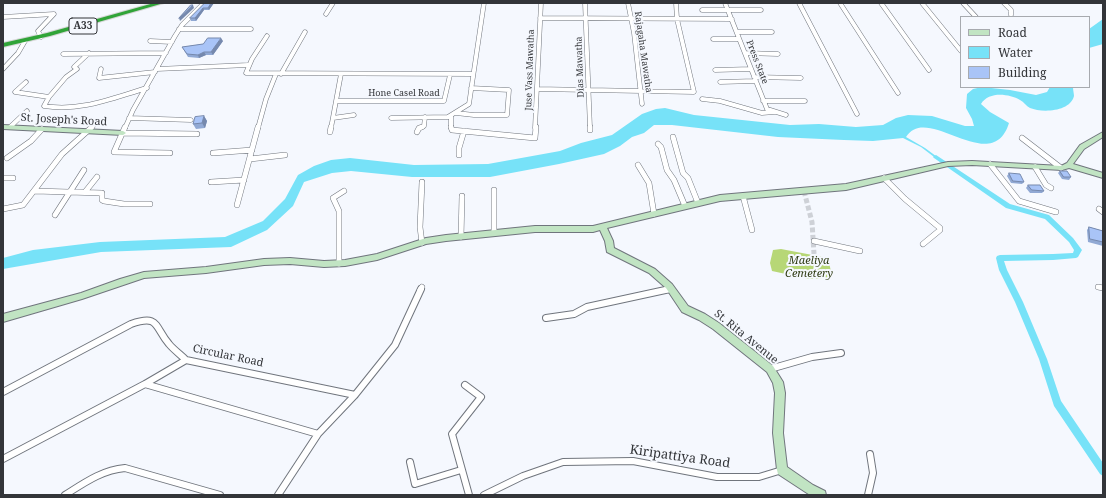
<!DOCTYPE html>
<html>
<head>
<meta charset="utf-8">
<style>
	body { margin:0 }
	#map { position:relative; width:1106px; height:498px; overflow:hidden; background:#f5f8fe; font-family:"Noto Serif",serif }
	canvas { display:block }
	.frame { position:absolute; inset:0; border:4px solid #333539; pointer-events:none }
	.legend { position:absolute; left:960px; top:16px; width:130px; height:72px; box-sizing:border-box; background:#f5f8fe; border:1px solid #a7aaaf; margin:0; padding:5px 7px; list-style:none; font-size:12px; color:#333539 }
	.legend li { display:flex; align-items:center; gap:8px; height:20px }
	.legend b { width:20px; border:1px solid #a7aaaf }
</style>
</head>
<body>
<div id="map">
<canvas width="1106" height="498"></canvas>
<div class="frame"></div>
<ul class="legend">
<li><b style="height:5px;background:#c1e4c3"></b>Road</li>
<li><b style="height:11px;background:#77e2f8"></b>Water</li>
<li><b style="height:11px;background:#a9c4f7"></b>Building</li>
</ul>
</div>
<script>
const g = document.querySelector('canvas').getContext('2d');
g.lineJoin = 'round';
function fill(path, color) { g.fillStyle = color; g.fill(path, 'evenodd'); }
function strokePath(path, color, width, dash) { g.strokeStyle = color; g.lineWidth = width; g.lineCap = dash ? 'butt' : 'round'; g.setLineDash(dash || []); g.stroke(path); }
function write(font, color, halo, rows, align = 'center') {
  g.font = font + ' "Noto Serif",serif'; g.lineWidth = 4; g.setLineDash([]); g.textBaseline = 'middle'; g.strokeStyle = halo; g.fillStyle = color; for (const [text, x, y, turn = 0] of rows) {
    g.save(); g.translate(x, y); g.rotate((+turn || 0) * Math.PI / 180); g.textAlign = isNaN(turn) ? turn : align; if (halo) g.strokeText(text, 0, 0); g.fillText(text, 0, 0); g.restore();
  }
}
fill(new Path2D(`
	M781 249 823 257C830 261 832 271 830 278L809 279 772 271 770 263 773 250Z`), '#b7d776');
fill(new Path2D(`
	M1103 19V44L1089 48V29Z
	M982 87 1010 90 1036 95 1047 92 1050 87H1073C1073 90 1074 94 1074 96 1070 112 1042 113 1030 108 1026 106 1024 102 1020 100 1009 94 989 91 981 104L990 112 1009 123C992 178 927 102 906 137L925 148 944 162 942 163 921 147 903 138 873 141 844 140 778 137 672 125H654L644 133 632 137 620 146 604 154 559 164 490 177H412L351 171 332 173 304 182 293 206 267 230 231 247 101 252 3 269V258L33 250 100 242 225 237 263 221 285 199 298 175 314 166 331 160 350 158 414 165 488 164 560 151 581 143 612 135 642 114 656 109 665 108 694 115 790 125 819 124 856 127 883 125 896 118 908 115 932 116 965 126H974L972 119 966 108 967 94 973 89Z`), '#77e2f8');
fill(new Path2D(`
	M936 155 1010 204 1049 215 1073 238 1082 250 1078 257 1076 258 1053 260 1004 261 1007 270 1023 302 1047 359 1061 401 1103 463V476L1100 474 1054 406 1039 359 1015 302 999 270 996 258 997 256 1000 255 1053 254 1073 253 1074 250 1069 242 1045 219 1006 208 934 158 933 157 934 156Z`), '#77e2f8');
strokePath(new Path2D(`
	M804 191 812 222 814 254`), '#ced1d7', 5, [5, 2.5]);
const streetFar2 = new Path2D(`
	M585 3 590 128
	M628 3 634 33 642 104
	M725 3 767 109 786 115
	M799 3 857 114
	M840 3 898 93
	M881 3 929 70
	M922 3 961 51
	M963 3 976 17
	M1004 3 1011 10V15
	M702 10H761
	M326 14 333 3
	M3 17 54 14 38 31 41 37
	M540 18 732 19
	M179 29H251
	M737 32H772
	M267 36 252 59 246 73 473 74
	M713 39H739
	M150 41 172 42
	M745 53 778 54
	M63 54 166 53
	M74 67 89 53
	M3 69 18 53 25 41
	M101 69 99 78 155 72
	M157 69 248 65
	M715 70 751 69
	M281 74 305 32
	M754 77 801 78
	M26 82 15 92 49 97 44 106C81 112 112 98 147 88
	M720 82 755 81
	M537 89 694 92 677 19 676 3
	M49 97 66 77 77 69
	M702 99 720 101 762 113 774 112
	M337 101H444L450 75
	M763 101H805
	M456 113 474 115H507L509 90 471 88
	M451 115V128
	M129 118 191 120
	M333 118 354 115
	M391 118 448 117 469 104 484 3
	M10 127 27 111
	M91 128 97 121
	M125 128 133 110 175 36 182 25 204 3
	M258 128 266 99 276 74
	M331 128 341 74
	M420 128 424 126 425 117
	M535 128 541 3`);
const streetFar1 = new Path2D(`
	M125 127 114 152 170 153
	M451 127 452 130 535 138 536 127
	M590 127V130
	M330 132 331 127
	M417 132 419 128 422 127
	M123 133 197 134
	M673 137 683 173 688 178 698 203
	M1022 138 1061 168
	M658 144 661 147 667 170 674 180 685 206
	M213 153 252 150
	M459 155V148L464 131
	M7 158 31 141 42 129
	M250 159 285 155
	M990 164 1019 201 1056 212
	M638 165 649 183 654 214
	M1035 167 1046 185 1051 188
	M3 178H13
	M884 178 905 199 940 228V230L923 244
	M211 182 244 180
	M422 182 420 227 422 243
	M494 190V233
	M35 191 102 193V200L104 201 124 204H150
	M85 192 97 177
	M743 196 752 230
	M237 205 258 127
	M3 209 23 205 62 154 92 127
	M1099 209 1103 212
	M55 215 84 170
	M461 237 462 196
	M814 241 860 251
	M339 264V211L333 198 344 191
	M1098 287 1103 288
	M420 290 422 287
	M666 290 672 289`);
const street = new Path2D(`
	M546 318 574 314 587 307 670 289
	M770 369 812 357 841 353
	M145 384 186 360
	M465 385 481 397 452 434 469 495
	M3 392 131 324C160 314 154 327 169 344 174 350 181 355 186 360L355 395
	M3 459 145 384 318 434
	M410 462 415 484 461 470
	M65 495C84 483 102 470 125 468L220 495
	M278 495 318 434 355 395 395 345 421 289
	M484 495 523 476 563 462 633 461 717 477H759L782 470
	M868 495 873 473 870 454`);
const secondary = new Path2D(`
	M3 125 123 131 126 133 123 135 3 129Z
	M1103 132V137L1084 149 1073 164 1103 173V178L1069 168 1062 170 972 165 948 166 846 190 720 201 607 228 613 241 614 248 655 269 672 284 688 306 705 314 719 323 773 366 783 382 785 393 783 433 787 467 813 485 825 491 826 495H810L778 474 777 470 773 433 775 393 773 383 767 372 713 329 699 320 682 312 666 288 649 273 607 252 605 241 600 230 593 232H535L446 241 426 244 377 260 345 266 324 267 290 264 264 265 206 273 144 278 82 299 3 322V314L81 293 120 279 144 272 206 267 264 259 290 258 324 261 345 260 377 254 426 238 446 235 535 226H593L720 195 846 184 948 162 972 161 1061 166 1067 163 1080 145Z`);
const highway = new Path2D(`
	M154 3H164L50 36 3 47V43L47 33Z`);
strokePath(streetFar2, '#70757d', 5);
strokePath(streetFar1, '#70757d', 6);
strokePath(street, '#70757d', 8);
strokePath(secondary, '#70757d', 2);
strokePath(highway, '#d6d7d7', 2);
strokePath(streetFar2, '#fff', 4);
strokePath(streetFar1, '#fff', 5);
strokePath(street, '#fff', 6);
fill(secondary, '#c1e4c3');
fill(highway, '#30a438');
fill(new Path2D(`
	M205 3H214L209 10H204L196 21H191L190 18Z
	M223 41 213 55H206L199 58 188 57 182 47 203 44Z
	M204 116 207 121 205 128 196 129 193 124Z
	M1060 171 1071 177 1069 180 1062 179 1058 173Z
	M1009 173 1024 182 1022 184 1011 183 1007 176Z
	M1028 185 1044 191 1042 193H1030L1026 188Z
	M1089 227 1103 231V246L1088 242 1087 230Z`), '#91a9d4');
fill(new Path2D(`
	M211 3H214L209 10 208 8Z
	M193 5 194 8 180 21 179 18Z
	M203 8 204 10 196 21 195 18Z
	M221 38 223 41 213 55 211 52Z
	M204 52 206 55 199 58 198 55Z
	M204 116 207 121 205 128 202 123Z`), '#7689ad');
const building = new Path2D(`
	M205 3H211L208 8H203L195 18H190Z
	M191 5H193L179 18Z
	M208 38H221L211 52H204L198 55 187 54 182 47 203 44Z
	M204 116 202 123 193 124 195 117Z
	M1060 171H1067L1071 177H1064Z
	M1009 173 1020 174 1024 182 1013 181Z
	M1028 185H1040L1044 191 1032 190Z
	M1089 227 1103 231V242L1090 239Z`);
fill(building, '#a9c4f7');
strokePath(building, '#7689ad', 1);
write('9px', '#333539', '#f5f8fe', [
	["Rajagaha Mawatha",643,52,82],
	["Press State",757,62,69],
	["Dias Mawatha",580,67,-92],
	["Juse Vass Mawatha",530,70,-88],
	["Hone Casel Road",404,93]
]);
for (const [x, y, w] of [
	[83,26,28]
]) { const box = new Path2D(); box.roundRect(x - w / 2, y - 8, w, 16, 3); g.fillStyle = '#f5f8fe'; g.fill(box); strokePath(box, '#333539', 1); }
write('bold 10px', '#333539', null, [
	["A33",83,26]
]);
write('11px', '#333539', '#f5f8fe', [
	["St. Joseph's Road",64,120,3],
	["St. Rita Avenue",746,337,39],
	["Circular Road",228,356,12]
]);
write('italic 11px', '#323e16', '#f5f8fe', [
	["Maeliya",809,261],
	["Cemetery",809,274]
]);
write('13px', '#333539', '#f5f8fe', [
	["Kiripattiya Road",680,457,8]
]);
</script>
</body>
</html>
